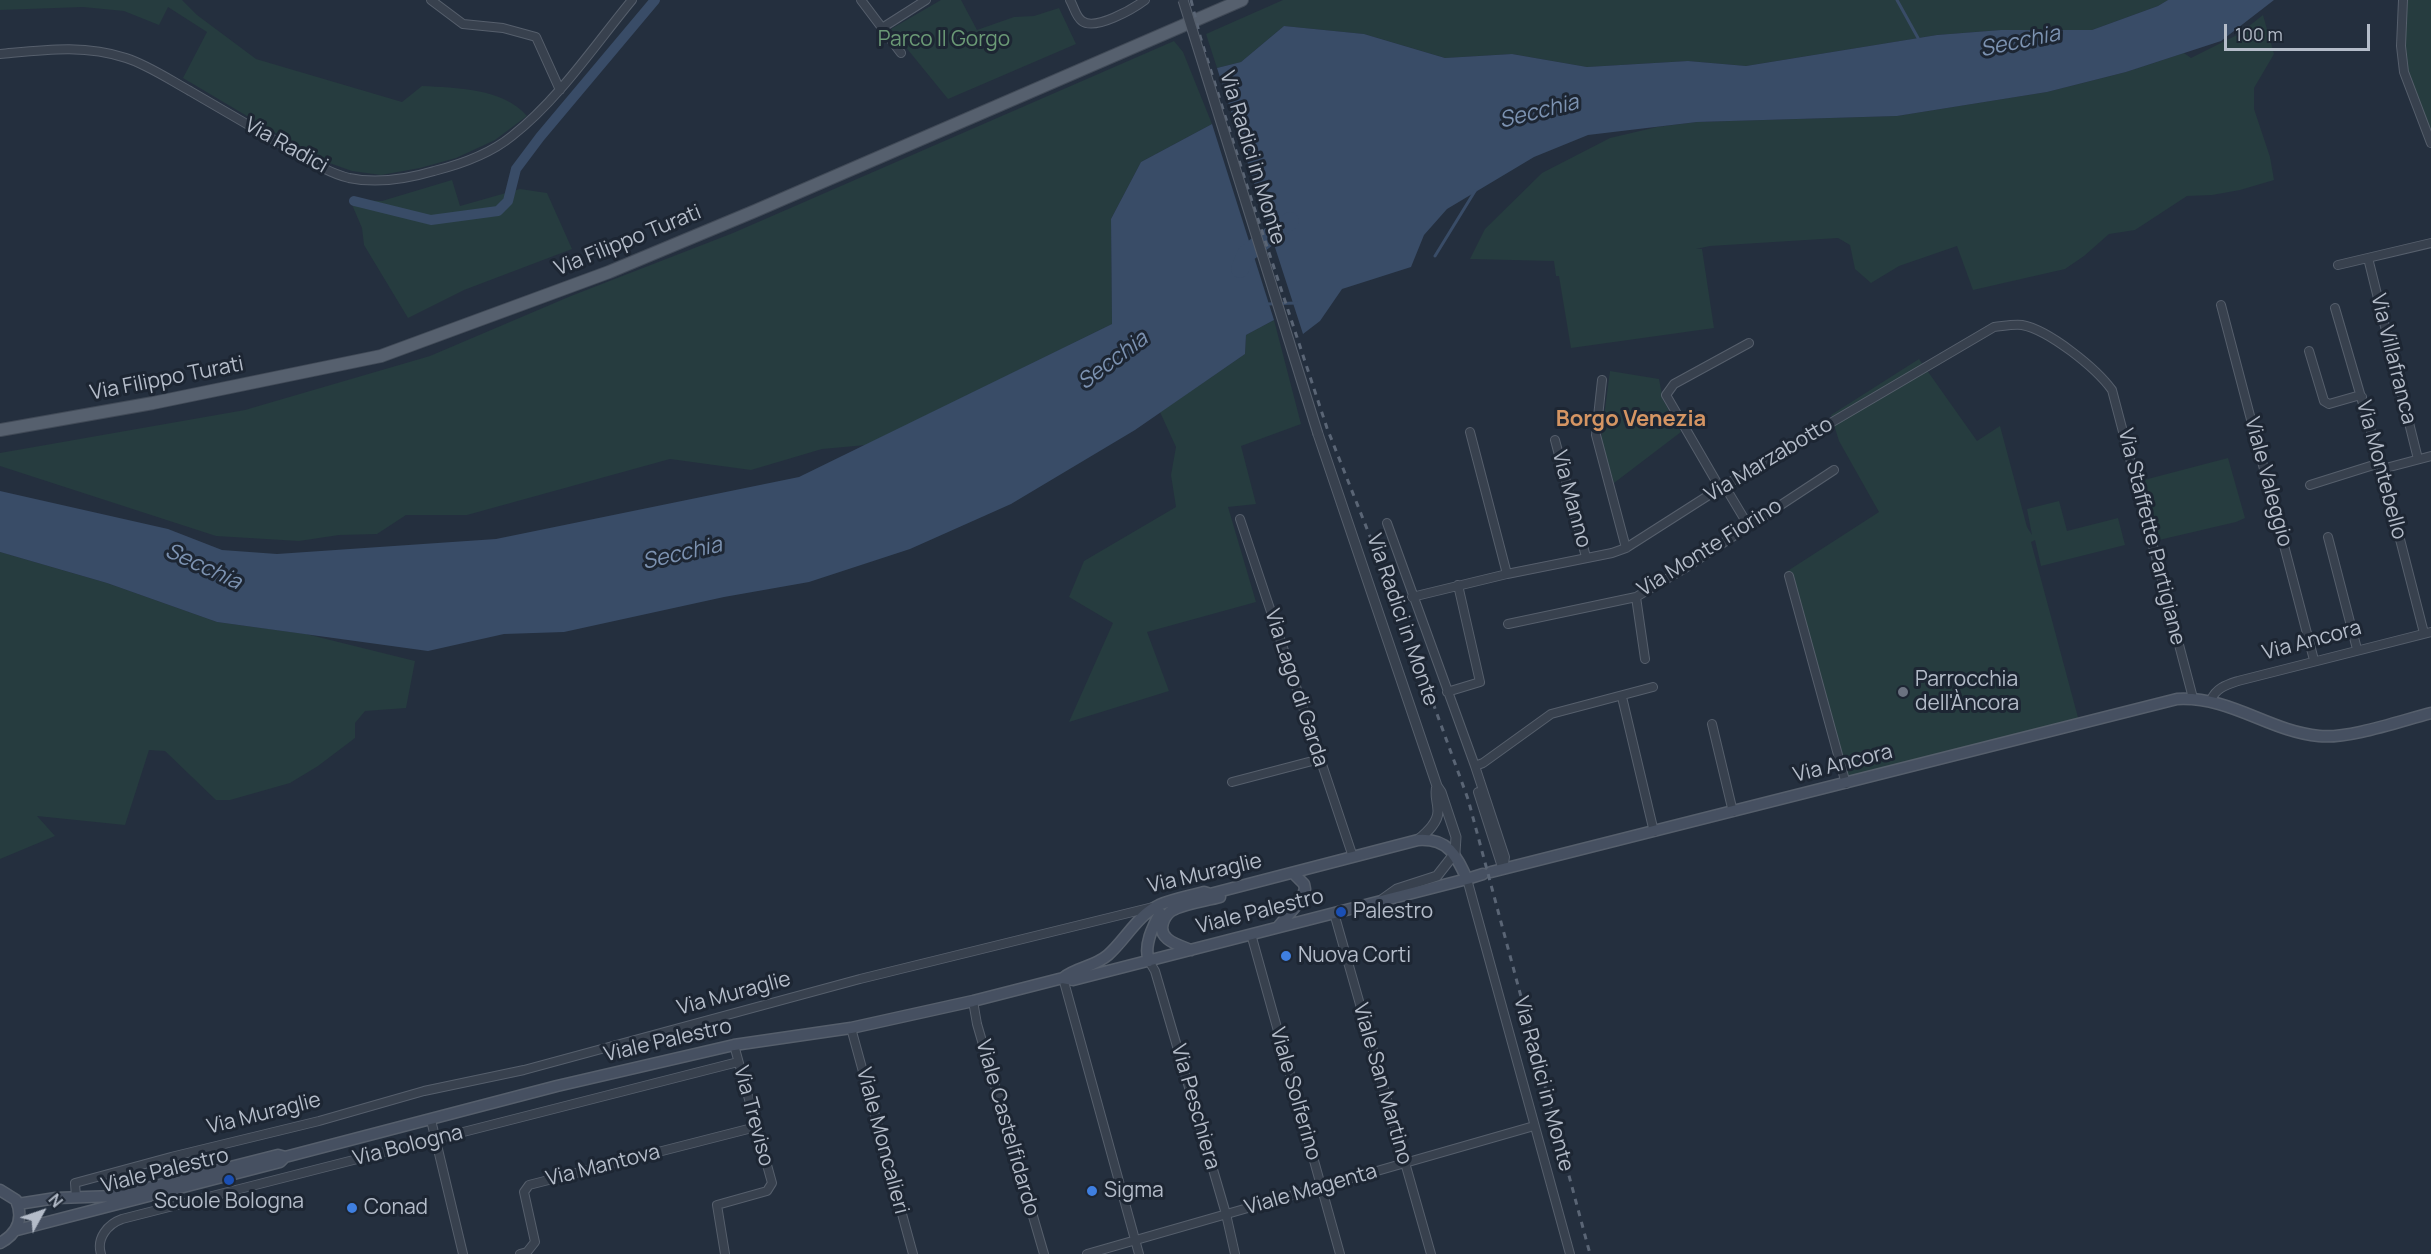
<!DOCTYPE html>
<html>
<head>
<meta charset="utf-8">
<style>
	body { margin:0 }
	#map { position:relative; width:2431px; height:1254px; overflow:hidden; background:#242f3e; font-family:Manrope,sans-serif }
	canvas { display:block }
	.north { position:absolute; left:12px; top:1182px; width:60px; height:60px; -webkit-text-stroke:4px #1d2633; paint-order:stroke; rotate:50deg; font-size:16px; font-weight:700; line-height:24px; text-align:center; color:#b4bcc9 }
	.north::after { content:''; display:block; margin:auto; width:21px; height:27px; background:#b4bcc9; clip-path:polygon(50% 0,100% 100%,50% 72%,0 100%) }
	.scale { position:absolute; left:2224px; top:24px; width:146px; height:27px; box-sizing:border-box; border:3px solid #b4bcc9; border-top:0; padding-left:8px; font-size:18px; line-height:21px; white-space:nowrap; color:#b4bcc9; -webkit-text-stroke:4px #1d2633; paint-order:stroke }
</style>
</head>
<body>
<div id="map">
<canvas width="2431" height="1254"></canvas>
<div class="north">N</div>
<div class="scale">100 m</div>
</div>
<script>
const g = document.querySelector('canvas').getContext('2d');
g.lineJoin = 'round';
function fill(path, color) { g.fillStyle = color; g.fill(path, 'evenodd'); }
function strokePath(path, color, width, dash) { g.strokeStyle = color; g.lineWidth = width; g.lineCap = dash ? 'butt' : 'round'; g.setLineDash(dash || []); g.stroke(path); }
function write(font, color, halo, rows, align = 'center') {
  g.font = font + ' Manrope,sans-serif'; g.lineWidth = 6; g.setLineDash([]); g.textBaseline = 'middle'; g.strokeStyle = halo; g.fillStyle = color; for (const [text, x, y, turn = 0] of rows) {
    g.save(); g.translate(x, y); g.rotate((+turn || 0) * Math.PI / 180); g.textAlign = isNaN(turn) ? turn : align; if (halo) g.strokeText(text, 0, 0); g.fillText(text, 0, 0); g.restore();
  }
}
fill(new Path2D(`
	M0 0H182L197 15 256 59 402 102 422 86C456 88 503 88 527 116L495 140 456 158 420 168 381 175 352 171 321 160 183 78 207 32 168 7 159 25 124 11 83 7 0 10Z
	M941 0H961L977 30 1014 17 1034 16 1059 8 1076 44 948 99 891 29Z
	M1283 0H2168L2158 6 2092 30H2001L1937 35 1746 66 1688 61 1587 67 1512 54 1445 58 1364 34 1284 26 1241 62 1217 68 1206 34Z
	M2402 0H2431V148L2407 93 2401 64Z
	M2263 15 2274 54 2254 88V109L2270 157 2274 180 2240 190 2212 195 2187 196 2135 230 2109 234 2084 256 2065 269 1973 290 1957 246 1899 266 1871 283 1855 269 1850 245 1838 238 1710 246 1696 249H1702L1714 328 1571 348 1559 276H1556L1554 261 1470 259 1485 229 1542 173 1610 138 1657 127 1697 122 1897 116 2047 92 2126 72 2184 53 2191 58 2239 34Z
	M1174 41 1183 52 1212 124 1141 162 1111 219 1112 324 866 445 822 449 751 470 670 459 467 515H406L377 534 339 535 299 541 216 536 0 466V453L245 410 430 356 571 296 733 233Z
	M452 180 460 206 520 189 547 193 572 249 464 290 408 318 364 245 362 228 350 200 382 201Z
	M1274 320 1301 424 1241 446 1256 504 1228 507 1256 602 1147 632 1169 691 1069 722 1113 623 1069 597 1084 561 1176 507 1171 475 1176 447 1160 412 1245 354 1246 335Z
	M1919 359 1977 441 2000 426 2027 527 2032 535 2027 509 2059 501 2067 531 2118 518 2125 545 2041 566 2035 540 2031 542 2080 725 1846 785 1786 572 1879 512 1839 441 1831 415Z
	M1610 371 1659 379 1663 400 1681 432 1614 483 1601 440Z
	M2228 458 2245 518 2236 522 2159 540 2144 480Z
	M0 552 107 583 217 622 306 634 415 661 406 708 365 711 355 723V738L318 766 290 783 230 800H216L165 751 149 750 125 825 37 816 55 836 0 859Z`), '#263c3f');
fill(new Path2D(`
	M2168 0H2274L2221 41 2126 72 2047 92 1897 116 1697 122 1588 135 1534 157 1447 209 1424 235 1411 267 1342 289 1320 321 1303 334 1217 68 1241 62 1284 26 1364 34 1445 58 1512 54 1587 67 1688 61 1746 66 1937 35 2001 30H2092L2158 6Z
	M1212 124 1274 320 1246 335 1245 354 1135 430 1011 504 910 549 809 582 724 597 564 632 504 634 428 651 217 622 107 583 0 552V491L168 529 222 550 277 554 496 539 799 477 1112 324 1111 219 1141 162Z`), '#394c67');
strokePath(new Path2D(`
	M1897 0 1918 38
	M1435 256 1475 191
	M1267 304 1296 303`), '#394c67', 3);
strokePath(new Path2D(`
	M354 201 431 220 498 211 508 201 516 169 540 137 655 0`), '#394c67', 10);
strokePath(new Path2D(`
	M1240 269 1246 254 1290 221`), '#394c67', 18);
const minor = new Path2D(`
	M431 0 463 24 503 28 536 37 560 90
	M861 0 901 53
	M1070 0C1074 7 1076 17 1082 21 1095 31 1133 9 1145 0
	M2403 0 2401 46 2404 72 2431 143
	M882 28 926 0
	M0 54C43 50 84 44 126 58 148 65 170 80 190 91 223 110 255 129 288 148 307 159 328 173 349 178 377 184 407 179 434 171 462 164 490 154 512 136 559 99 594 46 632 0
	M2368 258 2418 459
	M2338 265 2431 243
	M2221 305 2314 660
	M2335 308 2382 469 2424 633
	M2309 351 2324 401 2329 404 2357 396 2362 397
	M1602 380 1596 435 1626 548
	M1470 432 1507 574
	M1555 440 1586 557
	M2382 469 2431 456
	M1724 485 1748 525
	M2310 485 2380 463
	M1720 488 1666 395 1674 384 1749 343
	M1240 519 1353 857
	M1387 523 1475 766 1505 857 1503 869
	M2328 537 2357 649
	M1789 576 1846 784
	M1412 597 1507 574 1612 553 1626 548 1720 488 1994 327C2004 326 2013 324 2022 325 2049 330 2096 368 2112 390L2193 698
	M1636 597 1645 659
	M1508 624 1636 597 1682 570 1834 470
	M1447 692 1480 682 1458 585
	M1622 697 1654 832
	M2211 700C2216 688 2226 685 2238 681L2431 632
	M1712 724 1733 812
	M1475 766 1483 763 1551 714 1653 687
	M1232 782 1320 759
	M1478 792 1502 867
	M1467 879 1570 1254
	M1334 913 1431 1254
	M1251 934 1340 1254
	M1149 961 1155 971 1226 1214 1235 1254
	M1063 978 1139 1254
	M973 1001 977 1024 1044 1254
	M851 1028 913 1254
	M431 1120 463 1254
	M76 1197 75 1183 171 1157 319 1121 424 1091 524 1070 860 979 1153 907
	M101 1254C96 1238 108 1224 122 1219L738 1062
	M520 1254 527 1252 535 1242 524 1192 529 1185 756 1127
	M725 1254 717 1205 767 1191 772 1183 734 1045
	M1087 1254 1534 1126`);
const tertiary = new Path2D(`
	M1318 434 1437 786 1441 792 1456 837 1455 853 1437 876 1397 889 1383 899
	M1418 840C1426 833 1438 823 1438 811 1438 802 1434 795 1437 786`);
const secondary = new Path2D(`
	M1491 872 2177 699C2231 696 2268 731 2319 736 2349 739 2400 721 2431 713
	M1278 927 1301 900 1305 889 1304 884 1293 873
	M1191 950C1178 945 1155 939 1164 920 1166 916 1169 912 1173 910 1186 903 1206 901 1220 897
	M1149 961C1143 946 1153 926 1160 913
	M1063 978 1073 980 1467 879 1483 874
	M0 1190 16 1200C24 1219 17 1234 0 1243
	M18 1204 56 1198 116 1196 278 1155 285 1157
	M17 1230 280 1162 285 1157 557 1086 734 1045 851 1028 973 1001 1063 978C1077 967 1094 967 1108 955 1125 940 1138 915 1159 905 1173 899 1190 896 1204 892L1210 894 1418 840C1448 838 1456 855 1467 879`);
const primary = new Path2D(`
	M0 430 153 403 381 356 609 272 755 211 1242 0`);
strokePath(minor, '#565f6c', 10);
strokePath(tertiary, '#565f6c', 11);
strokePath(secondary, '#565f6c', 13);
strokePath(primary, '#414a57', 14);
strokePath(minor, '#38414e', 8);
strokePath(tertiary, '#38414e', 9);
strokePath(secondary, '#465061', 10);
strokePath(primary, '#56606e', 12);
strokePath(new Path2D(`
	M1191 0 1200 36 1248 189 1327 428 1398 607 1468 799 1590 1254`), '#5a6575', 3, [6, 6]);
const tertiaryBridge = new Path2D(`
	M1183 0 1318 434`);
strokePath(tertiaryBridge, '#565f6c', 11, []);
strokePath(tertiaryBridge, '#38414e', 9);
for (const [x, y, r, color] of [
	[1903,692,6,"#6b7280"],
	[1341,912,6,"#1a4fb4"],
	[1286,956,6,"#3f7fe0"],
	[229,1180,6,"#1a4fb4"],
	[1092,1191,6,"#3f7fe0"],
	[352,1208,6,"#3f7fe0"]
]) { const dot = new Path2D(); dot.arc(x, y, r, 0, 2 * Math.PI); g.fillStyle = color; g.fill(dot); strokePath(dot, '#1d2633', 2); }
write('21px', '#6b9a76', '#1d2633', [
	["Parco Il Gorgo",944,40]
]);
write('21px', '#b4bcc9', '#1d2633', [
	["Via Radici",286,146,29],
	["Via Radici in Monte",1252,158,73],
	["Via Filippo Turati",628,241,-22],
	["Via Villafranca",2393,359,76],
	["Via Filippo Turati",167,379,-11],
	["Via Marzabotto",1769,460,-31],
	["Via Montebello",2381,470,75],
	["Viale Valeggio",2268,482,75],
	["Via Manno",1571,499,75],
	["Via Staffette Partigiane",2151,537,76],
	["Via Monte Fiorino",1710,548,-32],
	["Via Radici in Monte",1402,620,71],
	["Via Ancora",2312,641,-15],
	["Via Lago di Garda",1296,688,72],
	["Via Ancora",1843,764,-14],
	["Via Muraglie",1205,874,-13],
	["Viale Palestro",1260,912,-14],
	["Via Muraglie",734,994,-15],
	["Viale Palestro",668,1041,-13],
	["Viale San Martino",1382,1084,74],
	["Via Radici in Monte",1543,1084,75],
	["Viale Solferino",1295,1094,74],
	["Via Peschiera",1195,1107,74],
	["Via Muraglie",264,1114,-14],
	["Via Treviso",753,1116,75],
	["Viale Castelfidardo",1007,1128,74],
	["Viale Moncalieri",882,1141,75],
	["Via Bologna",408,1146,-14],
	["Via Mantova",603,1166,-14],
	["Viale Palestro",165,1171,-14],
	["Viale Magenta",1311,1190,-16]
]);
write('21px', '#b4bcc9', '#1d2633', [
	["Parrocchia",1915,680],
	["dell'Àncora",1915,704],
	["Palestro",1353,912],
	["Nuova Corti",1298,956],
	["Sigma",1104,1191],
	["Scuole Bologna",229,1202,"center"],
	["Conad",364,1208]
], 'left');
write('italic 22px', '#7c92b1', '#1d2633', [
	["Secchia",2020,42,-12],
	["Secchia",1539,112,-14],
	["Secchia",1113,361,-37],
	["Secchia",682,554,-13],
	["Secchia",203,567,25]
]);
write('bold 22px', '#d59563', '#1d2633', [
	["Borgo Venezia",1631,420]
]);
</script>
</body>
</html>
